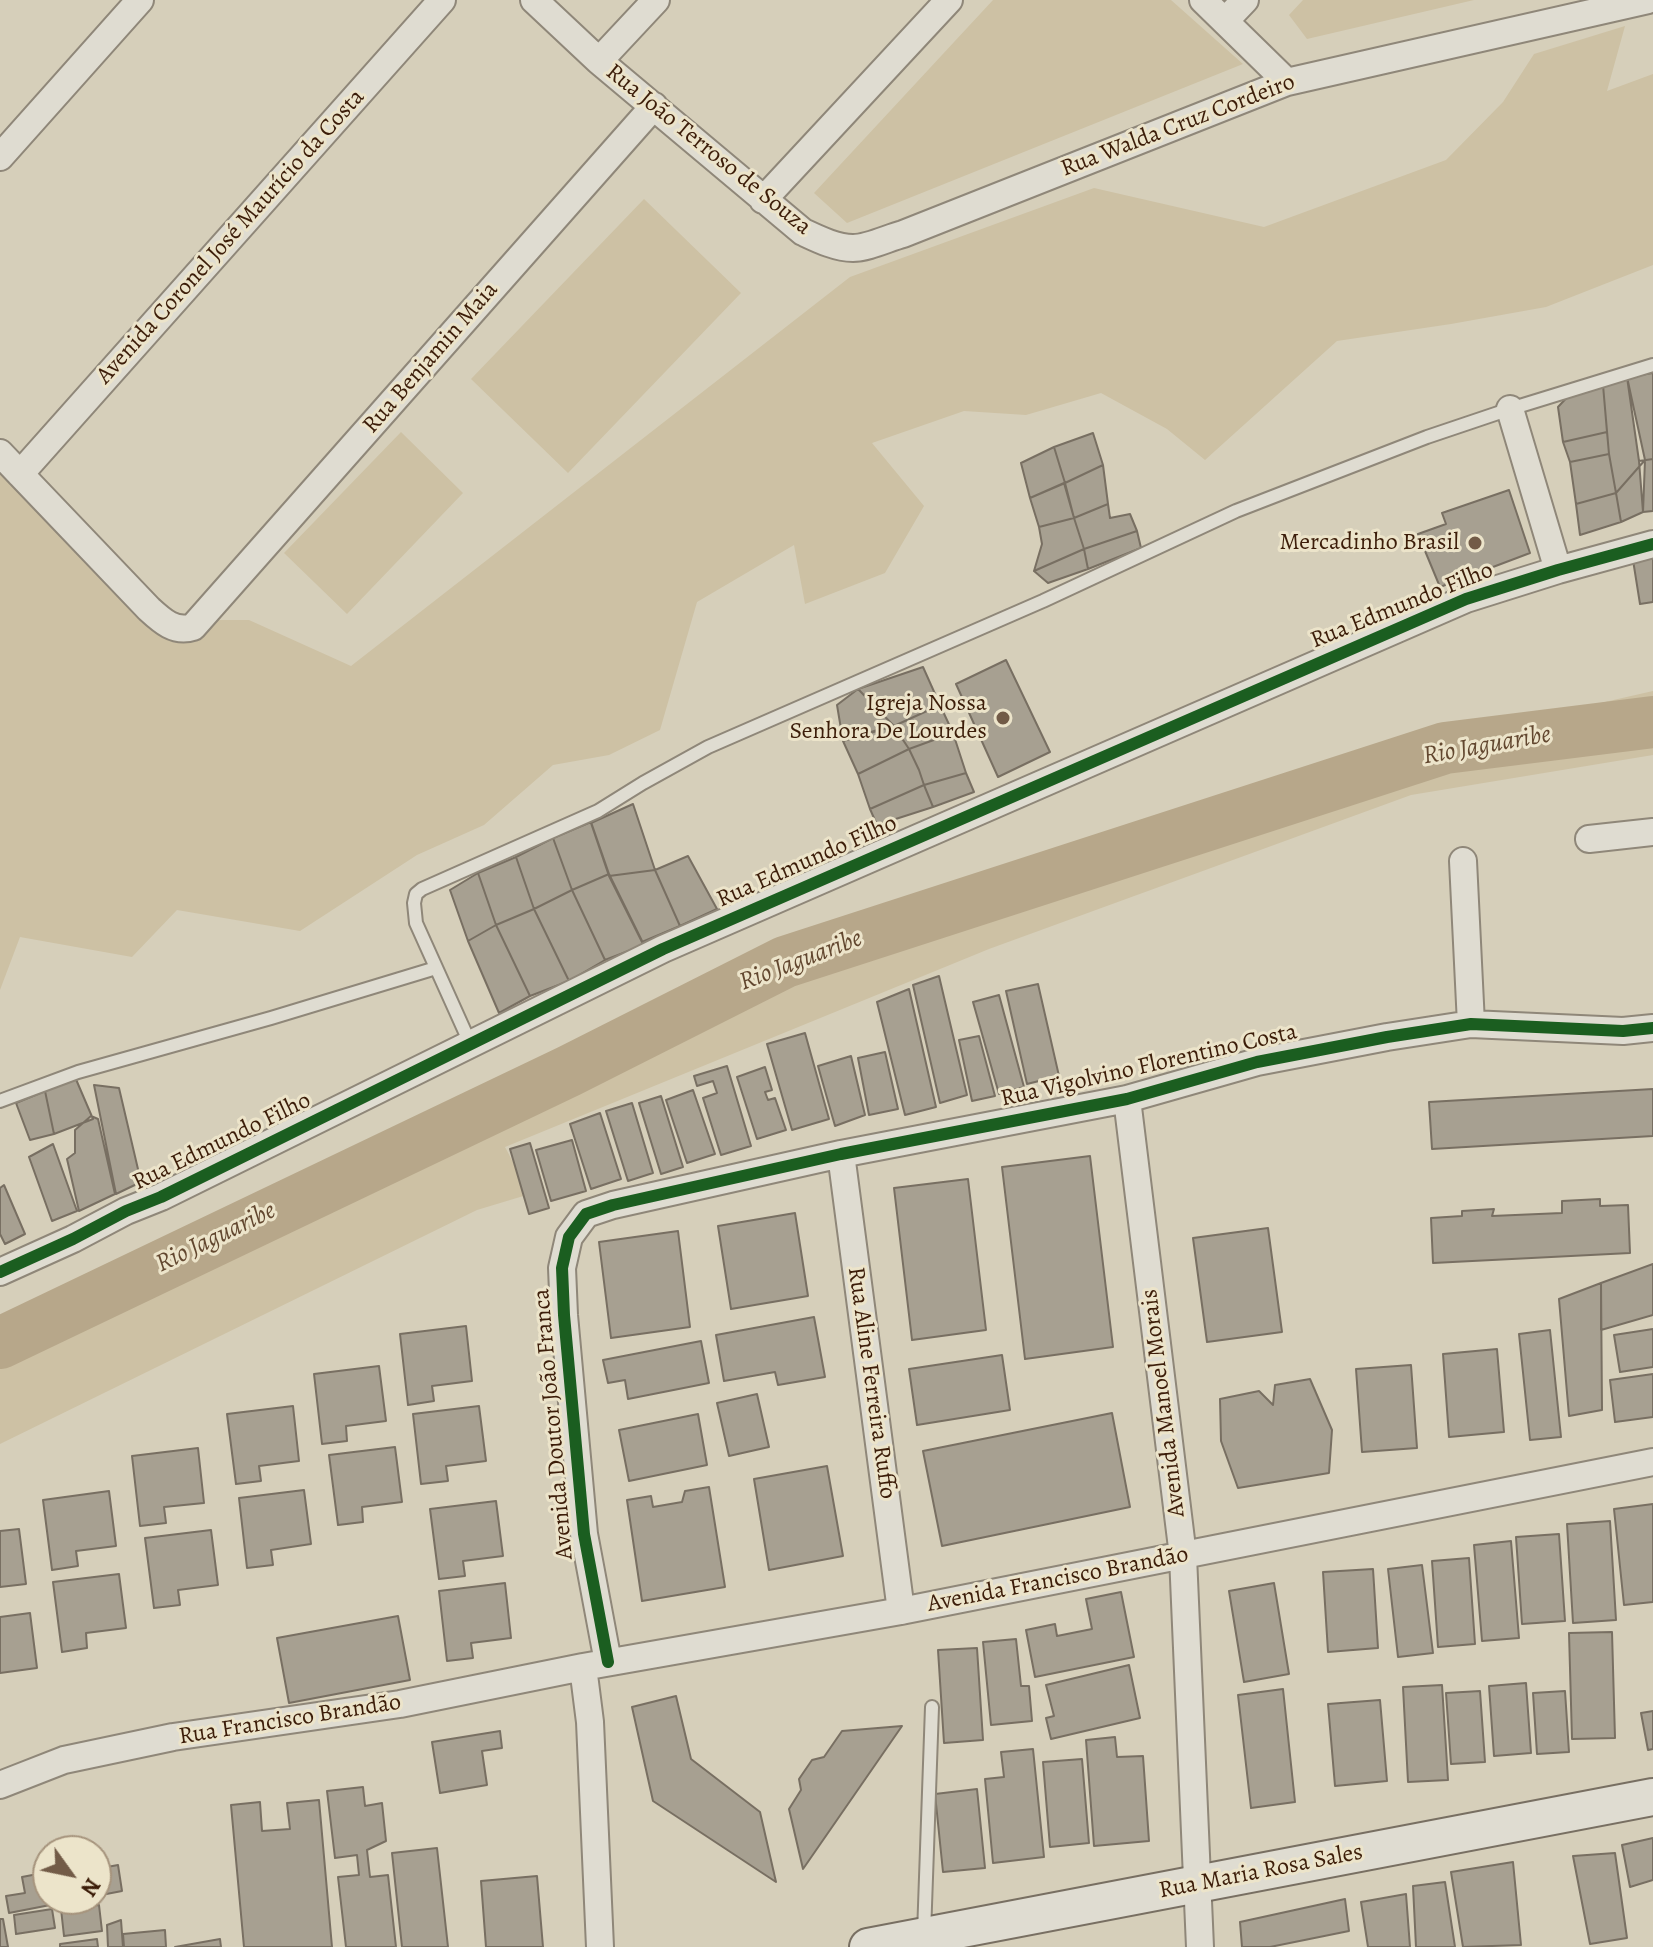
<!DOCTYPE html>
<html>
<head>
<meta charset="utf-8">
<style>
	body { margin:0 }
	#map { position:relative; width:1653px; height:1947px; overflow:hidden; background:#d6cfba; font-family:Alegreya,serif }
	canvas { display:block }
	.north { position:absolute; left:32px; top:1835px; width:80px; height:80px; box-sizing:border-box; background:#ece4ca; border:2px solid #a6947d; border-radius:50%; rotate:123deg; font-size:22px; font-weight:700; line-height:32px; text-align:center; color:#3c1d09 }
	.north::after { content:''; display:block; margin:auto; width:28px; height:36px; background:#725b47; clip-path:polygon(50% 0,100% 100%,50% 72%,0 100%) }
</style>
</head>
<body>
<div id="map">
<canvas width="1653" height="1947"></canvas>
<div class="north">N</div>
</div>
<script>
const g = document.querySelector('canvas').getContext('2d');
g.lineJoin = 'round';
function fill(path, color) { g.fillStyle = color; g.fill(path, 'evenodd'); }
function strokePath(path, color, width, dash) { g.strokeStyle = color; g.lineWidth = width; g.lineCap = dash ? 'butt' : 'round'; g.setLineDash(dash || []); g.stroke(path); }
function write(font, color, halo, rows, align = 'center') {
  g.font = font + ' Alegreya,serif'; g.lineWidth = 6; g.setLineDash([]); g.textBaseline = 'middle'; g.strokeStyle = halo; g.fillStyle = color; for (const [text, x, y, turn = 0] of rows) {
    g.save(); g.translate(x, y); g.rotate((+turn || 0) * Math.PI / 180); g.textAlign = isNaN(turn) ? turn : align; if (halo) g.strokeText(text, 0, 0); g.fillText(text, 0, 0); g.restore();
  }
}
fill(new Path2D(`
	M993 0H1171L1243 64 847 223 814 193Z
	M1303 0H1474L1307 39 1289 15Z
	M1625 26 1607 91 1653 74V265L1546 307 1451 324 1337 341 1205 460 1167 429 1101 393 1026 415 964 411 872 443 924 506 885 573 805 604 794 545 697 602 660 730 609 755 553 765 484 825 417 855 300 931 177 910 132 957 20 937 0 990V466L179 620H249L351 666 850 277 1094 188 1264 227 1446 160 1503 102 1534 54Z
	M644 199 741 293 568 473 471 379Z
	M401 432 463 493 347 614 284 553Z
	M1653 691V755L1411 795 989 949 505 1147 530 1194 477 1210 0 1444V1332L841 927 1275 777Z`), '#cdc1a4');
strokePath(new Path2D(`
	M0 1343 569 1071 785 962 1445 748 1653 722`), '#b7a78a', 52);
const building = new Path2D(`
	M1653 373V459L1639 461 1627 377Z
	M1627 377 1645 460 1616 493 1609 454 1603 385Z
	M1603 385 1607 432 1563 442 1558 407 1572 392Z
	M1607 432 1609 454 1570 462 1563 442Z
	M1093 433 1103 465 1065 483 1054 447Z
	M1054 447 1065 483 1030 498 1021 463Z
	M1609 454 1616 493 1576 504 1570 462Z
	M1653 459V511L1643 512 1639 461Z
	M1645 460 1643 512 1621 522 1616 493Z
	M1103 465 1108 504 1074 518 1065 483Z
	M1064 483 1074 518 1039 527 1030 498Z
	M1509 490 1530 553 1440 587 1418 534 1446 524 1442 513Z
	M1616 493 1621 522 1580 535 1576 504Z
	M1108 504 1110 518 1130 514 1137 531 1084 549 1074 518Z
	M1074 518 1084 549 1034 571 1042 544 1039 527Z
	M1137 531 1141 548 1088 569 1084 549Z
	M1084 549 1088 569 1048 583 1034 571Z
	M1653 557V602L1640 604 1633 560Z
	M1006 660 1050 752 998 777 956 684Z
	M923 667 940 705 894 726 858 689Z
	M858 689 894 726 843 741 837 705Z
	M940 705 953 733 909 749 894 726Z
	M893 725 909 749 858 774 843 741Z
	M953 733 966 773 924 785 919 770 909 749Z
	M909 749 919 770 924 785 870 809 858 774Z
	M966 773 974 792 933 807 924 785Z
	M924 785 933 807 877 825 870 809Z
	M633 804 655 870 609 876 591 823Z
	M591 822 609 874 572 890 553 838Z
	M553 838 572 890 534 909 516 857Z
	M688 856 717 909 680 926 655 870Z
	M516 857 534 909 496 925 478 873Z
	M655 870 680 926 642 942 609 876Z
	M478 873 496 925 468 941 450 890Z
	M609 874 644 945 605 960 572 890Z
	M572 890 605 960 569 981 534 909Z
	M534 909 569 981 530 996 496 925Z
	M496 925 530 996 499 1013 468 941Z
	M939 976 967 1095 940 1103 913 985Z
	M1038 984 1059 1076 1027 1084 1006 991Z
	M909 989 936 1107 905 1115 877 1002Z
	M999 995 1024 1087 999 1094 973 1002Z
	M805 1033 829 1119 792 1130 767 1044Z
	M979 1036 995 1096 972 1101 959 1040Z
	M885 1052 898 1109 869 1115 858 1058Z
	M851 1056 865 1115 835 1126 818 1066Z
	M727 1066 751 1146 721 1155 703 1098 717 1093 713 1081 697 1086 694 1076Z
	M765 1067 772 1090 765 1092 768 1100 775 1098 786 1130 757 1139 737 1077Z
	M75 1077 93 1119 54 1134 45 1091Z
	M94 1085 119 1088 141 1182 116 1194Z
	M1653 1089V1136L1432 1149 1429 1102Z
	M693 1090 715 1154 687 1163 666 1100Z
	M45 1091 54 1134 30 1140 16 1103Z
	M661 1096 683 1167 661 1174 639 1103Z
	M632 1103 653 1173 628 1181 606 1111Z
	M600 1113 621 1179 591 1189 570 1124Z
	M91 1116 98 1119 115 1194 79 1211 67 1159 75 1153V1130Z
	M572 1140 586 1191 551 1201 536 1150Z
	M530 1143 549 1208 529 1214 510 1149Z
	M53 1144 77 1211 52 1221 29 1157Z
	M1090 1156 1113 1347 1025 1359 1002 1167Z
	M968 1179 986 1330 912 1340 894 1188Z
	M4 1185 25 1234 5 1244 0 1234V1188Z
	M1600 1199V1206L1628 1205 1630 1253 1433 1263 1431 1218 1462 1216V1211L1494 1209 1492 1216 1562 1213V1201Z
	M795 1213 808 1296 731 1309 718 1226Z
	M1268 1228 1282 1332 1207 1342 1193 1238Z
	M678 1231 690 1327 611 1338 599 1242Z
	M1653 1264V1315L1601 1330V1283Z
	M1601 1283 1602 1410 1569 1416 1559 1299Z
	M814 1317 825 1377 778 1385 775 1372 724 1381 716 1335Z
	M466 1326 472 1381 432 1386 434 1401 408 1405 400 1334Z
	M1653 1329V1367L1620 1372 1614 1335Z
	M1550 1330 1561 1437 1530 1440 1519 1334Z
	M701 1341 709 1383 628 1399 625 1380 608 1383 603 1360Z
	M1497 1349 1504 1432 1449 1437 1443 1354Z
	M1002 1355 1010 1410 917 1425 909 1369Z
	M1411 1365 1417 1448 1362 1452 1356 1369Z
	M379 1366 386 1421 346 1426 347 1441 322 1444 314 1374Z
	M1653 1374V1417L1615 1422 1610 1380Z
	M1310 1379 1332 1430 1329 1473 1238 1488 1221 1441 1220 1399 1259 1391 1273 1405 1275 1385Z
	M757 1394 769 1447 729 1456 717 1403Z
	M293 1406 299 1461 259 1466 261 1481 236 1484 227 1414Z
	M479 1406 486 1461 446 1466 448 1481 421 1484 413 1414Z
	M1112 1413 1130 1507 942 1546 923 1451Z
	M698 1414 707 1465 629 1481 619 1430Z
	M395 1447 402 1502 362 1507 363 1522 338 1525 329 1455Z
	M198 1448 204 1503 164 1507 166 1523 140 1526 132 1456Z
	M827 1466 843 1556 769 1570 754 1479Z
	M709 1487 725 1587 642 1601 627 1500 651 1496 653 1507 682 1502 685 1491Z
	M304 1490 311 1544 271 1550 273 1565 247 1568 239 1498Z
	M109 1491 116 1546 76 1551 78 1566 52 1570 43 1500Z
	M496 1501 503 1556 463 1561 465 1576 439 1579 430 1509Z
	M1653 1504V1602L1624 1605 1614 1509Z
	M1610 1521 1616 1620 1573 1623 1567 1524Z
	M19 1529 26 1584 0 1587V1531Z
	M211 1530 218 1585 178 1590 180 1605 154 1608 145 1538Z
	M1559 1534 1565 1621 1522 1624 1516 1537Z
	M1511 1541 1519 1638 1482 1641 1474 1545Z
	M1469 1558 1475 1644 1438 1647 1432 1561Z
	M1422 1565 1433 1653 1398 1657 1388 1569Z
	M1373 1569 1378 1648 1328 1652 1323 1572Z
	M119 1574 126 1628 86 1633 87 1648 62 1652 53 1582Z
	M505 1583 511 1638 471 1643 473 1658 447 1661 439 1591Z
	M1274 1583 1289 1674 1244 1682 1229 1591Z
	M1121 1592 1134 1657 1035 1677 1026 1630 1055 1624 1057 1636 1092 1629 1086 1599Z
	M30 1613 37 1668 0 1673V1617Z
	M398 1616 410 1680 289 1703 277 1638Z
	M1612 1632 1615 1738 1572 1739 1569 1633Z
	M1016 1639 1021 1686H1029L1032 1721 991 1725 983 1642Z
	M977 1648 983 1740 944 1743 938 1650Z
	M1129 1665 1140 1718 1051 1739 1046 1718 1054 1716 1046 1685Z
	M1526 1683 1531 1753 1494 1756 1489 1686Z
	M1442 1685 1448 1780 1408 1782 1403 1687Z
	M1283 1689 1295 1802 1251 1808 1238 1695Z
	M1480 1691 1485 1762 1451 1764 1446 1693Z
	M1565 1691 1569 1752 1537 1754 1533 1693Z
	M676 1696 691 1759 760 1812 776 1882 653 1801 632 1707Z
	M1380 1700 1387 1781 1335 1786 1328 1704Z
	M1653 1711V1749L1648 1750 1641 1713Z
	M902 1726 803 1869 789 1809 801 1790 799 1779 812 1760 824 1757 842 1731Z
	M500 1731 502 1748 482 1751 487 1785 440 1793 432 1742Z
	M1115 1737 1117 1757 1143 1756 1149 1841 1094 1846 1086 1740Z
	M1033 1749 1044 1857 993 1863 985 1779 1004 1777 1001 1752Z
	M1082 1759 1089 1843 1050 1847 1043 1762Z
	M363 1787 365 1806 382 1803 386 1841 367 1850 370 1877 388 1875 396 1947H346L338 1877 359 1875 357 1855 335 1858 327 1791Z
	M977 1789 985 1868 943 1872 935 1794Z
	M319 1800 332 1947H244L231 1805 260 1802 262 1831 290 1829 287 1803Z
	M1653 1838V1880L1630 1887 1622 1845Z
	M437 1848 448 1947H402L392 1853Z
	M1615 1853 1627 1938 1590 1944 1573 1856Z
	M1513 1862 1521 1945 1463 1947 1451 1872Z
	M118 1865 122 1891 96 1896V1869Z
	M48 1872V1899H81L9 1913 6 1896 25 1893 22 1877Z
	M537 1876 543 1947H486L481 1881Z
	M1445 1882 1455 1947H1416L1413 1886Z
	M1406 1894 1410 1947H1368L1361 1902Z
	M1345 1899 1349 1931 1270 1947H1242L1240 1922Z
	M99 1905 102 1931 64 1936 61 1909Z
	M52 1909 55 1928 16 1934 14 1915Z
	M0 1919H3L8 1947H0Z
	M121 1920 123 1947H108L107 1925Z
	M165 1930 166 1947H124L123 1934Z
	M97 1939 98 1947H60V1944Z
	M220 1939 221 1947H175Z`);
fill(building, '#a7a091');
strokePath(building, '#786f62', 2);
const service = new Path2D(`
	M470 1043 416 923 414 903 416 894 422 889 598 811 643 783 708 747 1043 601 1236 511 1427 437 1510 409 1653 365
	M0 1101 78 1072 271 1018 436 968
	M924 1934 932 1707`);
const minor = new Path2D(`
	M534 0 599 61 803 232C818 239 836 248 853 248 868 248 888 238 903 234L1287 82 1648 0
	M1203 0 1287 82
	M1225 21 1245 0
	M599 61 656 0
	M0 157 140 0
	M763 200 949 0
	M1510 409 1558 570
	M0 453 149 609C162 621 175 633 193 627L654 106
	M20 474 442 0
	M1589 839 1653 832
	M1463 861 1471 1024
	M1127 1099 1183 1556 1200 1947
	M841 1154 901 1611
	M0 1272 73 1239 126 1211 161 1197 663 949 1466 599 1558 570 1653 544
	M608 1662 584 1534 564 1315 562 1268 569 1237 586 1214 613 1205 841 1154 1127 1099 1257 1062 1387 1037 1471 1024 1623 1031 1653 1028
	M0 1785 64 1760 173 1737 400 1704 583 1667
	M600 1947 590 1722 583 1667 901 1611 1653 1462`);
const secondary = new Path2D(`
	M868 1947 1653 1797`);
strokePath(service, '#8f8779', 16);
strokePath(minor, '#8f8779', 30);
strokePath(secondary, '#786f62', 40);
strokePath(service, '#dfdcd1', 12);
strokePath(minor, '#dfdcd1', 26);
strokePath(secondary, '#dfdcd1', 36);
strokePath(new Path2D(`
	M0 1272 73 1239 126 1211 161 1197 663 949 1466 599 1558 570 1653 544
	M608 1662 584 1534 564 1315 562 1268 569 1237 586 1214 613 1205 841 1154 1127 1099 1257 1062 1387 1037 1471 1024 1623 1031 1653 1028`), '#1b5e20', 12);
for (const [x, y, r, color] of [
	[1475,543,8,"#725b47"],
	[1003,718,8,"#725b47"]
]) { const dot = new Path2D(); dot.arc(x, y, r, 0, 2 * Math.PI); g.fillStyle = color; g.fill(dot); strokePath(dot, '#ece4ca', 3); }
write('24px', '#3c1d09', '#ece4ca', [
	["Rua Walda Cruz Cordeiro",1178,126,-21],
	["Rua João Terroso de Souza",708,150,39],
	["Avenida Coronel José Maurício da Costa",231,237,-48],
	["Rua Benjamin Maia",431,358,-49],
	["Rua Edmundo Filho",1402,606,-22],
	["Rua Edmundo Filho",807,862,-24],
	["Rua Vigolvino Florentino Costa",1149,1066,-13],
	["Rua Edmundo Filho",222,1142,-26],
	["Rua Aline Ferreira Ruffo",871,1383,82],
	["Avenida Manoel Morais",1164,1403,-97],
	["Avenida Doutor João Franca",554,1424,-95],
	["Avenida Francisco Brandão",1058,1580,-11],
	["Rua Francisco Brandão",290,1720,-9],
	["Rua Maria Rosa Sales",1261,1872,-11]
]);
write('24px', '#3c1d09', '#ece4ca', [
	["Mercadinho Brasil",1459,543],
	["Igreja Nossa",987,704],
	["Senhora De Lourdes",987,732]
], 'right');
write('italic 26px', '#62472f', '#ece4ca', [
	["Rio Jaguaribe",1487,746,-10],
	["Rio Jaguaribe",801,961,-21],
	["Rio Jaguaribe",216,1238,-26]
]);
</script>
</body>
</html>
